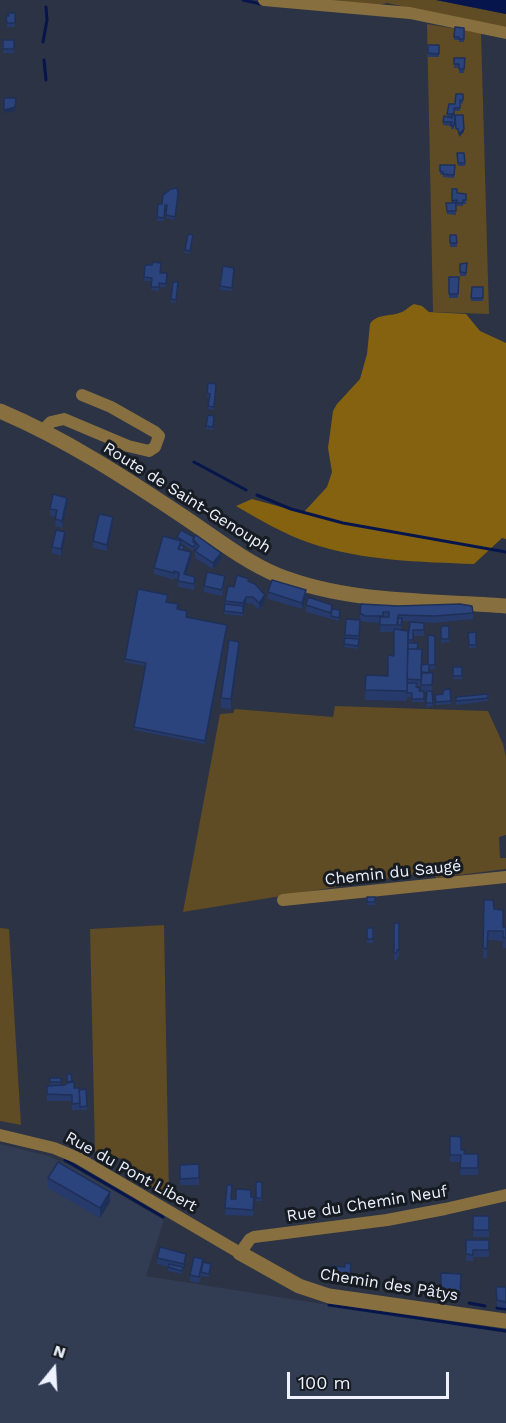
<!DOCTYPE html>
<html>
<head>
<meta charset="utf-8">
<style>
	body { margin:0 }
	#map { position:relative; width:506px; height:1423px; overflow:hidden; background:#2b3344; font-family:"Work Sans",sans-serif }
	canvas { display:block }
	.north { position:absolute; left:24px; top:1339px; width:60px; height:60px; -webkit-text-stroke:4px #171b22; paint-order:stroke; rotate:18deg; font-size:16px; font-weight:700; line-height:24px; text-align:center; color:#edf2fe }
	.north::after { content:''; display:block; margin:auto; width:21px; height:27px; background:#edf2fe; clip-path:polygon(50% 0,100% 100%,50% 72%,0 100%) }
	.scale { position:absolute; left:287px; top:1372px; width:162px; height:27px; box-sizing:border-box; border:3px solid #edf2fe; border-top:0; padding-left:8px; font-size:18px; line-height:21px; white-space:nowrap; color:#edf2fe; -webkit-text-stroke:4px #171b22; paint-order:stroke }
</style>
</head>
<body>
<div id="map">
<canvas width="506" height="1423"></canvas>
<div class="north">N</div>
<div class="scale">100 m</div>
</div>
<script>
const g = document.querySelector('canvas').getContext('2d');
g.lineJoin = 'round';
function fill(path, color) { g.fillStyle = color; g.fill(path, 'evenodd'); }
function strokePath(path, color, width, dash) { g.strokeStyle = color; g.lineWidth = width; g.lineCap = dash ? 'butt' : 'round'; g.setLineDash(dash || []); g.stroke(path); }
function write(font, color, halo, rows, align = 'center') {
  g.font = font + ' "Work Sans",sans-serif'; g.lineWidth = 6; g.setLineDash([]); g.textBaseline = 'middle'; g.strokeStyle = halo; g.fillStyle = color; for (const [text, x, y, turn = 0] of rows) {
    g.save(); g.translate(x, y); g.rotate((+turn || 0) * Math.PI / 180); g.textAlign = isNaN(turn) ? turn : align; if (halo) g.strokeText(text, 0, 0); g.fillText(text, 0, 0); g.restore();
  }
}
fill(new Path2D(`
	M0 1144 48 1156 69 1165 164 1220 146 1276 506 1333V1423H0Z`), '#323c52');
fill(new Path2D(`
	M295 0H436L506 14V29L387 3 378 5Z
	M427 24 481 33 489 314 433 312Z
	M335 706 488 711 503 744 506 757V835L499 837 500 858H506V869L436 878 435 875 428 872 183 912 220 714 233 713 235 709 333 717Z
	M164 925 169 1196 124 1172 123 1159 95 1153 90 929Z
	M0 928 9 929 21 1125 0 1121Z`), '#5f4b24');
fill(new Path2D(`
	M414 304 422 306 429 312 466 314 480 331 506 343V539L502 538 474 564C420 562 362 561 310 543 284 534 260 520 236 506L252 499 303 513 327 487 332 472 328 448 333 411 337 404 360 379 367 354 370 324C377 313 391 317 402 312 406 310 410 306 414 304Z`), '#85620f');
fill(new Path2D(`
	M436 0H506V14Z`), '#06164c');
strokePath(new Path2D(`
	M243 0 261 4
	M43 42 47 20 46 7
	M44 60 46 80
	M194 462 246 490
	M257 495 291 509 343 523 506 552
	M65 1160 163 1217
	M469 1303 485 1306
	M329 1305 506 1331
	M497 1308 506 1309`), '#06164c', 3);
strokePath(new Path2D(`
	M264 0 410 13 506 33
	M42 431 51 422 64 419 128 446 149 451 155 447 159 436 155 432 111 407 82 395
	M283 900 506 877
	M0 1135 54 1148 78 1158 240 1253 250 1239 254 1237 387 1220 445 1209 506 1195`), '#886f3f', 12);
strokePath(new Path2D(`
	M0 411C64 438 124 477 181 515 213 536 242 560 277 575 350 604 430 600 506 606
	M240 1253 299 1286 329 1296 506 1321`), '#886f3f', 15);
fill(new Path2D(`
	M15 13V27H7L6 16Z
	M455 27 464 28V42H459V40H454Z
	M3 40H14V53H3Z
	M428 45H439V57H428Z
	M454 58H465L464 73H459V68H454Z
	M463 94V103L460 104V111H454V129H451V126L443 125 444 116 447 117V114Z
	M457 153H464L465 166H458Z
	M440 165H455L454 178 443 177V175L440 174Z
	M452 189 457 193 466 194V204H463V206H457V204H456V215L447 214 446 203H452Z
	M178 197 175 220 166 218 167 208H165L164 221H157L158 204H162Z
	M450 235H456L457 247H450Z
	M193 238 190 254 185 253V250Z
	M467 263 466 276H460V264Z
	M145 265 160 273H167L166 287H159V291L151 290 152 281H144Z
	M234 271 232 291 220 290V286Z
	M449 277H459L458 298H449Z
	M178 286 176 303 171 302V299Z
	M472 287H483V301H471Z
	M216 384 214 410 208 409 209 397H207V393Z
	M214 419 213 430 206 429V426Z
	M67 504 62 528 55 526 56 517 50 515V509Z
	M113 524 107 551 93 548V541Z
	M181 530 221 559 213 569 195 558V551L196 550 195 548 193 551 181 543V545L191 559 186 575 195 583 194 590 178 587V579L174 578V580L154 574V568L177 540V537Z
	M65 539 61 556 52 553V547Z
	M225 582 222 596 204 592V586Z
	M249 582 265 602 259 610 253 604 246 603 243 616 224 614 225 601 234 587Z
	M268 592 306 597 302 609 268 599Z
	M168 598 167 602 187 617 227 628 205 744 134 730 145 666 125 662V659Z
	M361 604 473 613V619L435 623 402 621 401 629H398V626L397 630 408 638 410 622 424 623V636H413V643L418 649 421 665 428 664 435 636V669H429V673H433L432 692 433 706 426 707 427 692H424V702H412V697H407V701L365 700 366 675 388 676 394 656V632H380V623L365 622 360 620ZM421 676H422L421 691H419L417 686H421Z
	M306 605 340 610 339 621 306 612Z
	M346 619 360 627 358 649 344 647Z
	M449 626V642L441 643V628Z
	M476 632V648H469L468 633Z
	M239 651 231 709 221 708V698Z
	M453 667H462V679H453Z
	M488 694V701L456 705V697Z
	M435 695 451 701V704L436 705Z
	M367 897H375V905H367Z
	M484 900 494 909 503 927H506V948H503V941L488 940 487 958H483Z
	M394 923H399V957H397V960H394Z
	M367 928H373V943H367Z
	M67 1074H71L72 1083 74 1088 79 1090 86 1089 87 1110H72V1101H47V1086H50V1078H61V1085H65L67 1083Z
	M450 1136 464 1154H478V1175H460L461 1162H450Z
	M199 1164V1185H180V1165Z
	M48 1178 110 1202 100 1218 48 1188Z
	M256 1182H262V1201H256Z
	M227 1185 232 1199 251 1197 254 1203 253 1216 225 1215Z
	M473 1216H489V1237H473Z
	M466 1240H489V1257H473V1261H466Z
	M157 1258 186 1260 182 1274 168 1271V1267L157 1264Z
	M203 1263 211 1267 209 1277 201 1276 199 1283 190 1281V1275Z
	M351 1264 350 1282 331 1280V1266L345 1267Z
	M441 1273 461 1274 460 1302 441 1299Z
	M496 1287H506V1308L497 1307Z`), '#263a6c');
fill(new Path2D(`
	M16 101 15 111 4 113V110Z
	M464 129V132L459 137V134Z
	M67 498V504L62 528V521Z
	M113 517V524L107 551V545Z
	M65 532V539L61 556V549Z
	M191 552V559L184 581V574Z
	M221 553V559L213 569V563Z
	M306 590V597L302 609V603Z
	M265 595V602L259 610V603Z
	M246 597V603L243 616V603Z
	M227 625V628L205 744V741Z
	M239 642V651L231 709V699Z
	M110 1192V1202L100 1218V1208Z
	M186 1254V1260L184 1271V1264Z`), '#1f3058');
const building = new Path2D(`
	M8 13H15V23H7L6 16H9Z
	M455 27 464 28V39H459V37H454Z
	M3 40H14V49H3Z
	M428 45H439V54L428 53Z
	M454 58H465L464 69H459V64H454Z
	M456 94H463V100H460V108H454V114H447L449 104H455Z
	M4 98H16L15 107 4 110Z
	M452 115 455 116 454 126H451L452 122H443L444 116 452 118Z
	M455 115H463L464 129 459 134 458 129H456Z
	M457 153H464L465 163H458Z
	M440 165H455L454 175 443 174V172L440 171Z
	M177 188 178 194 175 217 166 215 167 205H165L164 218 157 217 158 204H162L163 195 171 189Z
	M452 189H457V193L466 194V200H463V203H457V200L452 201Z
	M446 203H456V211H447Z
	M188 234 193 235 190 251 185 250Z
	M450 235H456L457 243H450Z
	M153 262 161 263 160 273H167L166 284 159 283V287H151L152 278 144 277 145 265H152Z
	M467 263 466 273 460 272V264Z
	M223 266 234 268 232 288 220 286Z
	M449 277H459L458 294H449Z
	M173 282H178L176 300 171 299Z
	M472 287H483V298H471Z
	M208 383 216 384 214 407 208 406 210 394 207 393Z
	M208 415 214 416 213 427 206 426Z
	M53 494 67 498 62 521 55 519 57 510 50 509Z
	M99 514 113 517 107 545 93 541Z
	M56 530 65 532 61 549 52 547Z
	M181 530 194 537 193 539V542L196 544 193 547 177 537Z
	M196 535 221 553 213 563 195 551 199 546 193 539Z
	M163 536 181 541 178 549 191 552 184 574 195 577 194 584 178 581 179 573 174 571V573L154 568Z
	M180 545 184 546 183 550 179 549Z
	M207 572 225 576 222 590 204 586Z
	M237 575 249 579 248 581 255 584 265 595 259 603 253 597H246L243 603 225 601 228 586 234 587Z
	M272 580 306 590 302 603 268 592Z
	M138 589 168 595 166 602 178 604 177 609 187 611 186 617 227 625 205 741 134 727 146 663 125 659Z
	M308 597 332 605 331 613 306 605Z
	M225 604 243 606V613L224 611Z
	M361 604 398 606 460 604 472 606 473 613 435 616 398 615 397 625H380V617H389V612H383V616H365L360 613Z
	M332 609 340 610 339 618 331 616Z
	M398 618H402L401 625H398Z
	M346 619 360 620 359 636 345 635Z
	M410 622 424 623V630H413V640H408Z
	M443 626H449V639H441V628Z
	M394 629 408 631 407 691 365 690 366 675 388 676V655L394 656Z
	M476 632V645H469L468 633Z
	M428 635 435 636V665H429V673H421V665L428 664Z
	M345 638 359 639 358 646 344 644Z
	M229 640 239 642 231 699 221 698Z
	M408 643H418L417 649H408Z
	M408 649H422L421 680 407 679Z
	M453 667H462V676H453Z
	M422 672 433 673 432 685H421Z
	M407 683H417L416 687 420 688 419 691H424V699H412V693H407Z
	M450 689 451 701 436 702 435 695 443 694V690Z
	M427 691H432L433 703H426Z
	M488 694V698L456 701V697Z
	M367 897H375V902H367Z
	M484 900H493L494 909 503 910V927H506V938H503V931H488L487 949 483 948Z
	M394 923H399V950H397V953H394Z
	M367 928H373V939H367Z
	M67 1074H71L72 1081 67 1082Z
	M50 1078H61V1082H50Z
	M74 1082V1088H79L80 1103 72 1104V1095L47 1094V1086L65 1085 67 1083Z
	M86 1089 87 1106 80 1107 79 1090Z
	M450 1136 461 1137V1150H465L464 1154H478V1168H460L461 1155H450Z
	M58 1162 110 1192 100 1208 48 1178Z
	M199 1164V1178L180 1179V1165Z
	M256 1182H262V1198H256Z
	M227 1185H232L231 1199H236V1189L251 1190V1197H254L253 1210 225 1208Z
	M473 1216H489V1230H473Z
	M466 1240H489V1250H473V1255L466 1254Z
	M160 1247 186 1254 184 1264 157 1258Z
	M194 1257 203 1259 199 1277 190 1275Z
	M203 1262 211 1264 209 1274 201 1272Z
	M345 1263 351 1264 350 1276 331 1274V1266L345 1267Z
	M169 1264 183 1267 182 1271 168 1267Z
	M441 1273 461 1274 460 1295 441 1292Z
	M496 1287H506V1302L497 1300Z`);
fill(building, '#2c447e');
strokePath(building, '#1f3058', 1.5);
write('16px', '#edf2fe', '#171b22', [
	["Route de Saint-Genouph",187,498,32],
	["Chemin du Saugé",393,873,-6],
	["Rue du Pont Libert",131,1172,29],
	["Rue du Chemin Neuf",367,1204,-9],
	["Chemin des Pâtys",389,1285,9]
]);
</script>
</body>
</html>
